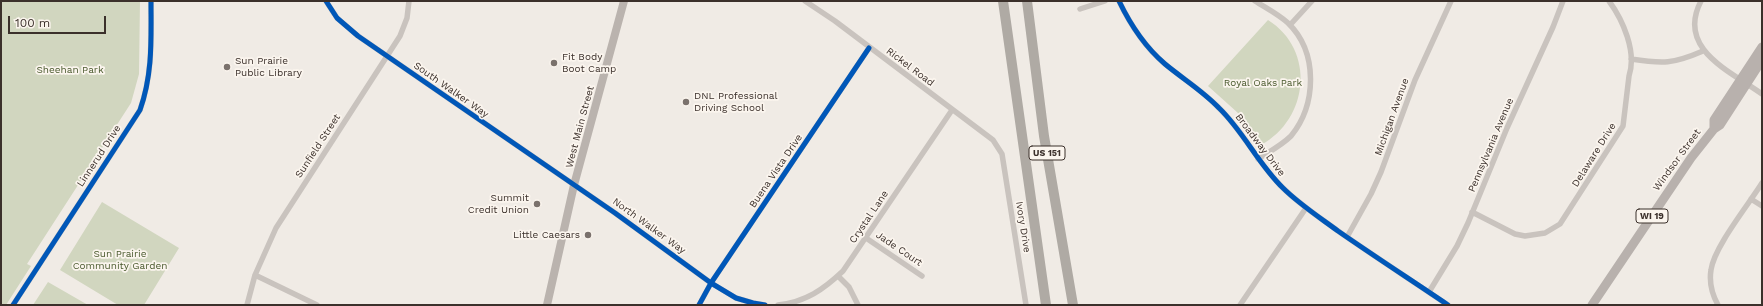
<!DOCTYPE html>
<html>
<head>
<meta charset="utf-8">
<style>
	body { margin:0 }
	#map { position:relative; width:1763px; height:306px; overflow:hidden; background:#f0ebe5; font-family:"Work Sans",sans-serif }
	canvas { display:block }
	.frame { position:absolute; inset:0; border:2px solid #3b302b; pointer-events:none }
	.scale { position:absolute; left:8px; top:16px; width:98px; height:18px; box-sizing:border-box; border:2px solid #3b302b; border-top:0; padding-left:5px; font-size:12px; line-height:14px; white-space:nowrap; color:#3b302b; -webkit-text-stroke:3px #fbf5ee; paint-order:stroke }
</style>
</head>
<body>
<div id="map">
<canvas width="1763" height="306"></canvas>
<div class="frame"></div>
<div class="scale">100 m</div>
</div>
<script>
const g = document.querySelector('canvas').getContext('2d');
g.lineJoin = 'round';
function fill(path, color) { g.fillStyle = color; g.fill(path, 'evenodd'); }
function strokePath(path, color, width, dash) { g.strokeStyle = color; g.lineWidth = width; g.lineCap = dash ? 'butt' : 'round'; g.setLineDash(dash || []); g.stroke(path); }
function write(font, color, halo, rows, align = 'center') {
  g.font = font + ' "Work Sans",sans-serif'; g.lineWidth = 3.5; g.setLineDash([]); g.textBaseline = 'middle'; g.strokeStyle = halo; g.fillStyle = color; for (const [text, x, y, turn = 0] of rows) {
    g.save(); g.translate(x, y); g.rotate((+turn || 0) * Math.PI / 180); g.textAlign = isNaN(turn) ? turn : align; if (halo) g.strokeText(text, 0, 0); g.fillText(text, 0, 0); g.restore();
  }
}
fill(new Path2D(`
	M1 1H140L139 74 131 103 27 264 31 266 6 305H1Z
	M1268 20C1316 50 1309 119 1261 145L1238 113 1208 86Z
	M102 202 179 248 144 305H118L60 270Z
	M48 282 88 305H33Z`), '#d1d6bf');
strokePath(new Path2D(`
	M326 1 337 18 358 36 615 213 711 283 736 298 753 303 765 305
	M805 1 835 21 993 140 1002 154 1026 305
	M1119 1C1130 24 1145 47 1165 64 1183 79 1203 91 1219 108 1244 132 1258 164 1283 188 1299 204 1319 217 1338 231 1374 256 1411 280 1448 305
	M1255 1C1266 8 1278 14 1288 23 1318 52 1317 104 1291 136 1282 145 1269 152 1258 159
	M1701 1C1676 49 1730 71 1762 94
	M1080 9 1105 1
	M1290 25 1312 1
	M1631 59C1663 64 1673 64 1703 51
	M1751 199 1762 206
	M1472 212 1515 234 1525 236 1545 233 1560 224 1623 126 1629 76C1637 52 1623 20 1609 1
	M1347 237 1371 194 1381 172 1415 80 1451 1
	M866 238 922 276
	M255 275 317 305
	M838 276 849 287 858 305
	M1429 292 1457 246 1468 223 1507 128 1553 27 1563 1
	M13 305 140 110C153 73 151 39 151 1
	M247 305 255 275 276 228 400 36 407 18 409 1
	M699 305 711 283 869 48
	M778 305C806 302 824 289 843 271L952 110
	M1240 305 1306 208
	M1718 305C1712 294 1709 282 1711 270 1714 247 1749 204 1762 183`), '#c9c3be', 5.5);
strokePath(new Path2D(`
	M547 305 574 185 624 1`), '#bab3ae', 8);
strokePath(new Path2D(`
	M1714 129V120L1762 47
	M1592 305 1691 158 1714 129 1720 125 1762 60`), '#b8b1ad', 9);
strokePath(new Path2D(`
	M1003 1 1046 305
	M1027 1 1044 136 1073 305`), '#afaaa4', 10);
strokePath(new Path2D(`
	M326 1 337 18 358 36 615 213 711 283 736 298 753 303 765 305
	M1119 1C1130 24 1145 47 1165 64 1183 79 1203 91 1219 108 1244 132 1258 164 1283 188 1299 204 1319 217 1338 231 1374 256 1411 280 1448 305
	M13 305 140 110C153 73 151 39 151 1
	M699 305 711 283 869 48`), '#0057b8', 5);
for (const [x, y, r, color] of [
	[554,63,4,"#7a716c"],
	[227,67,4,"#7a716c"],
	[686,102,4,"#7a716c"],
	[537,204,4,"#7a716c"],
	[588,235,4,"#7a716c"]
]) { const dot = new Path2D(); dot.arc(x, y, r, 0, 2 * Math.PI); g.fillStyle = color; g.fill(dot); strokePath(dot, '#fbf5ee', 1.5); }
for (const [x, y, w] of [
	[1047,153,36],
	[1652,216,32]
]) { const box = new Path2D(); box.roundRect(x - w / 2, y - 7, w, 14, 3); g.fillStyle = '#fbf5ee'; g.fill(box); strokePath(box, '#3b302b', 1); }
write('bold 9px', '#3b302b', null, [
	["US 151",1047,153],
	["WI 19",1652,216]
]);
write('10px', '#3b302b', '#fbf5ee', [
	["Fit Body",562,57],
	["Boot Camp",562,69],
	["Sun Prairie",235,61],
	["Public Library",235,73],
	["DNL Professional",694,96],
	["Driving School",694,108],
	["Summit",529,198,"right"],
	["Credit Union",529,210,"right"],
	["Little Caesars",580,235,"right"]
], 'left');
write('10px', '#3b302b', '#fbf5ee', [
	["Rickel Road",910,67,37],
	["South Walker Way",451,90,35],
	["Michigan Avenue",1392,117,-70],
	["West Main Street",580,127,-75],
	["Broadway Drive",1260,145,53],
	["Pennsylvania Avenue",1491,145,-67],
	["Sunfield Street",318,146,-57],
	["Delaware Drive",1594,155,-58],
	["Linnerud Drive",99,156,-57],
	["Windsor Street",1677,160,-54],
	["Buena Vista Drive",776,171,-56],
	["Crystal Lane",869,217,-56],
	["North Walker Way",649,226,36],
	["Ivory Drive",1023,227,81],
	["Jade Court",899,249,34]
]);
write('10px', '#4a5a2e', '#fbf5ee', [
	["Sheehan Park",70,70],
	["Royal Oaks Park",1263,83],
	["Sun Prairie",120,254],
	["Community Garden",120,266]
]);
</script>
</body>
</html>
